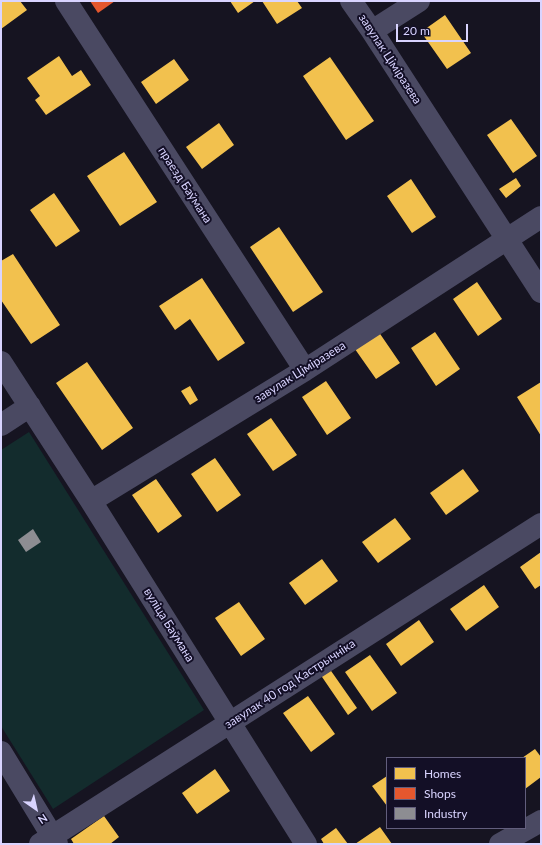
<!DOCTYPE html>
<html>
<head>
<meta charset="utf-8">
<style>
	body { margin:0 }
	#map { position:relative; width:542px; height:845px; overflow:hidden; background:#161421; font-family:Lato,sans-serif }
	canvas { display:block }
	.frame { position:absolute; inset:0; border:2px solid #d9d4ff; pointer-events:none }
	.legend { position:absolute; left:386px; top:757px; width:140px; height:72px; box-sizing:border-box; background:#130f26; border:1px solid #625e7d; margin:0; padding:5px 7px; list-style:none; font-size:12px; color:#d9d4ff }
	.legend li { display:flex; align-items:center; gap:8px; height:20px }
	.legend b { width:20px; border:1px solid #625e7d }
	.north { position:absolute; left:16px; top:789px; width:40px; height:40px; -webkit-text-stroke:3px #130f26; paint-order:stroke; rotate:146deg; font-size:11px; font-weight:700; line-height:16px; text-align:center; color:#d9d4ff }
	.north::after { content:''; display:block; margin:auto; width:14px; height:18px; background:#d9d4ff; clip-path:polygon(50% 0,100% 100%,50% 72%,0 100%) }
	.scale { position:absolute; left:396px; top:24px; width:72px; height:18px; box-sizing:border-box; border:2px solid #d9d4ff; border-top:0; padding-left:5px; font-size:12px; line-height:14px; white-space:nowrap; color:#d9d4ff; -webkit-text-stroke:3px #130f26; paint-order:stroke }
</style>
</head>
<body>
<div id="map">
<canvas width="542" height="845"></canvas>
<div class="frame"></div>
<ul class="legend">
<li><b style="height:11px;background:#f2c14e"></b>Homes</li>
<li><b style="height:11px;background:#e4572e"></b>Shops</li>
<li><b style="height:11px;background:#8d8d92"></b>Industry</li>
</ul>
<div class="north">N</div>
<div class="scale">20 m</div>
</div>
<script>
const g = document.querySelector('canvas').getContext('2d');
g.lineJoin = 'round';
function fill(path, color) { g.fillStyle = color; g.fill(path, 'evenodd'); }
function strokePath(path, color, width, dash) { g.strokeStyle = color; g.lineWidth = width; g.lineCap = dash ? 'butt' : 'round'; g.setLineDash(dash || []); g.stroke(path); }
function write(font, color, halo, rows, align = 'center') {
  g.font = font + ' Lato,sans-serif'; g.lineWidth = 4; g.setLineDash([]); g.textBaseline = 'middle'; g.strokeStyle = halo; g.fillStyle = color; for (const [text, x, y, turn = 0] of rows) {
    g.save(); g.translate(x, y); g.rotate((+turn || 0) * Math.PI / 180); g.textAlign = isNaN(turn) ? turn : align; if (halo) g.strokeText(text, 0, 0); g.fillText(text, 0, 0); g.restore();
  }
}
fill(new Path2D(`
	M29 432 204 710 53 809 1 726V450Z`), '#132c2d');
fill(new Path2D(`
	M1 1H20L27 10 1 29Z
	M230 1H255L238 13Z
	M262 1H297L302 8 277 24Z
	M445 15 471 53 447 69 421 32Z
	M59 56 72 76 81 70 91 85 46 115 35 100 40 96 27 78Z
	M330 57 374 121 346 140 303 76Z
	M174 59 189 80 156 104 141 82Z
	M511 119 537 156 513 173 487 135Z
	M219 123 234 145 202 169 186 147Z
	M124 152 157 202 120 226 87 176Z
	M516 178 521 186 506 198 499 189Z
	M411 179 436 217 412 233 387 196Z
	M54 193 80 231 56 247 30 210Z
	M279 227 323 292 293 312 250 247Z
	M13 254 60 325 31 344 1 300V261Z
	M202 278 245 343 218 361 190 319 175 330 159 306Z
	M477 282 502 319 478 336 453 299Z
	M374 325 400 363 376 379 350 342Z
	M435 332 460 369 436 386 411 348Z
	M87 362 133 428 102 450 56 383Z
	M326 381 351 418 327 435 302 397Z
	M541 382V436L517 397Z
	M190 386 198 400 190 405 181 391Z
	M271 418 297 455 273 471 247 434Z
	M215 458 241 495 217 512 191 474Z
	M463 469 479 491 446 515 430 493Z
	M156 479 182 516 158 533 132 495Z
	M395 518 411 539 378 563 362 542Z
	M541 552V585L535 589 520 567Z
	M322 559 338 581 305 605 289 583Z
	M484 585 499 607 466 631 450 609Z
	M239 602 265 639 241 656 215 618Z
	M419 620 434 642 401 666 386 644Z
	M370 655 397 693 372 711 345 672Z
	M329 668 357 708 348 715 320 674Z
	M308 696 335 734 311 752 283 713Z
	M535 749 541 757V777L525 789V758H522Z
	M215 769 230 791 197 814 182 793Z
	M387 776V806L372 786Z
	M104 816 119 837 110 844H74L71 839Z
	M380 827 392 844H355Z
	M336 828 348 844H324L321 839Z`), '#f2c14e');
fill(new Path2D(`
	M90 1H115L98 13Z`), '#e4572e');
fill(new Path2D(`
	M33 529 41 542 26 552 18 540Z`), '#8d8d92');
strokePath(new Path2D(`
	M66 1 305 370
	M351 1 372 31 541 292
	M372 31 419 1
	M1 362 91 501 306 844
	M1 425 30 406
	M91 501 305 370 541 217
	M1 752 57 844
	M40 844 541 524
	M500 844 541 821`), '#4a4962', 22);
write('12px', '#d9d4ff', '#130f26', [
	["завулак Ціміразева",390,59,57],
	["праезд Баўмана",185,185,57],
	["завулак Ціміразева",300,372,-32],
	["вуліца Баўмана",169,625,58],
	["завулак 40 год Кастрычніка",290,684,-33]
]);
</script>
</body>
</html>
